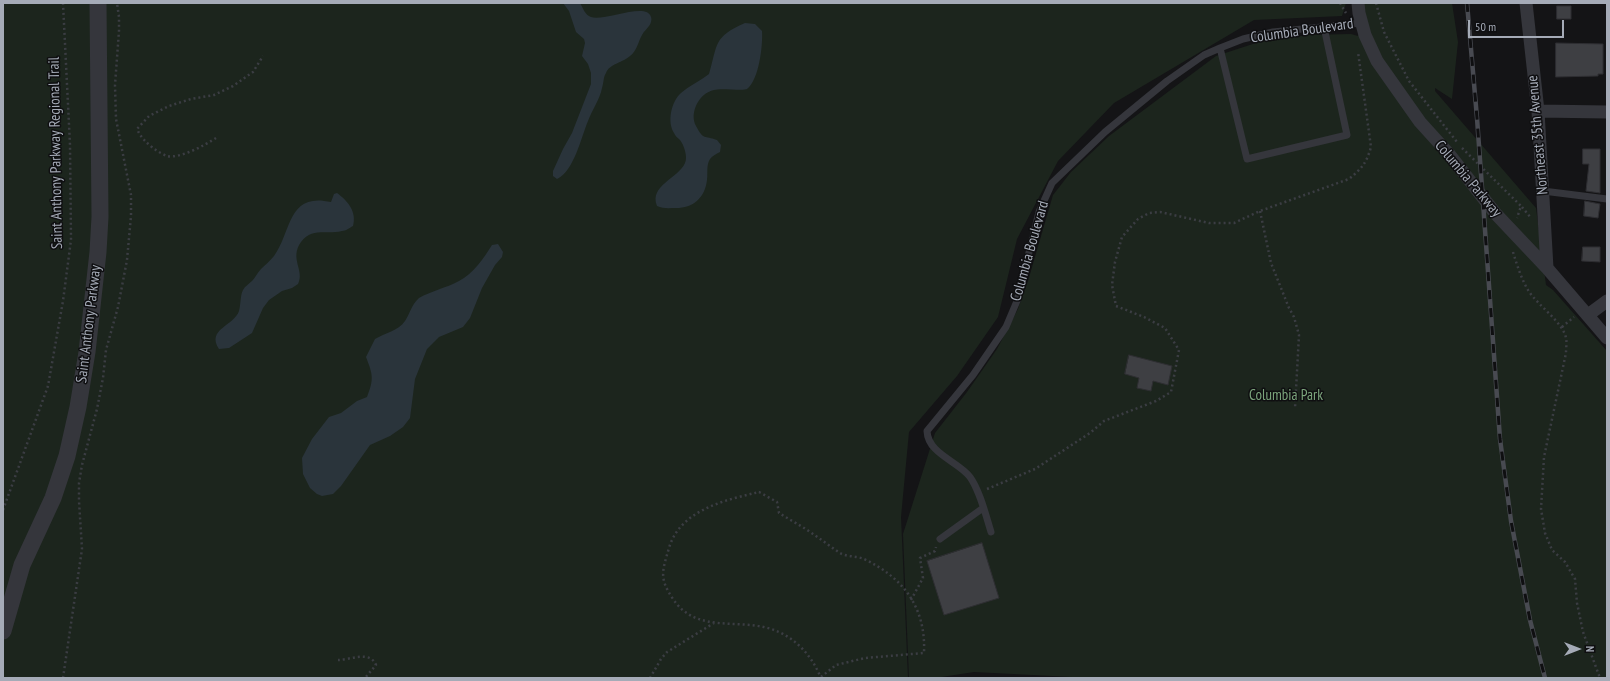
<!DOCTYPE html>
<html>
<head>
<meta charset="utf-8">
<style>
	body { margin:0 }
	#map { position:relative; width:1610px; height:681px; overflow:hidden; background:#141416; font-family:"PT Sans Narrow",sans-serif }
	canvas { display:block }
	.frame { position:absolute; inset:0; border:4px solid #a5abb7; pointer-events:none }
	.north { position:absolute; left:1558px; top:629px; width:40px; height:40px; -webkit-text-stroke:3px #0f0f11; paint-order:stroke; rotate:90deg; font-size:11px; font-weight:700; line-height:16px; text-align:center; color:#a5abb7 }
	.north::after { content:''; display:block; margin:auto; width:14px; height:18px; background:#a5abb7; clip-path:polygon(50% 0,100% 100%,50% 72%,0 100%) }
	.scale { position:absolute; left:1468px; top:20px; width:96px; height:18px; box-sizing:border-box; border:2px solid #a5abb7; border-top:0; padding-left:5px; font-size:12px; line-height:14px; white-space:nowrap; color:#a5abb7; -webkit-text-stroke:3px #0f0f11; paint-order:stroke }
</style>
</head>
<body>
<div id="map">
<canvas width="1610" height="681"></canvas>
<div class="frame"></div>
<div class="north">N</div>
<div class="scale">50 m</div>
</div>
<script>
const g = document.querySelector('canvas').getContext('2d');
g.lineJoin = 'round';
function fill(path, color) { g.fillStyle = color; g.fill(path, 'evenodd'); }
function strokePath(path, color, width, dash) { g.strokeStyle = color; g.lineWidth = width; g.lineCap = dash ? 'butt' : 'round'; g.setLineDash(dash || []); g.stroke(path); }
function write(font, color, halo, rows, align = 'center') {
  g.font = font + ' "PT Sans Narrow",sans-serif'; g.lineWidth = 3; g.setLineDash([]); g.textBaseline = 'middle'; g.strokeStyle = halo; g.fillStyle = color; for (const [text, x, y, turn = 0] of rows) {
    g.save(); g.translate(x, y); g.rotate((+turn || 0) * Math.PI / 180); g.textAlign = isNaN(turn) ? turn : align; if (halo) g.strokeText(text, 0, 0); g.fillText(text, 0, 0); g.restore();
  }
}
fill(new Path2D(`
	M3 3H1346L1342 16 1254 20 1114 103 1058 161 1017 239 998 317 957 376 909 432 901 517 908 678H3Z
	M1362 3H1452L1458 42 1452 99 1435 88V91L1536 208 1546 285 1553 290 1607 351V678H1091L974 672 935 678H909L903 534 935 433 967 392 997 349 1018 309 1028 281 1053 195 1071 172 1109 136 1216 56 1259 42 1308 35 1351 34 1358 36Z`), '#1c251d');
fill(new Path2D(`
	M563 3H580C583 8 585 15 591 17 603 22 647 1 651 17 652 19 651 24 649 26 647 29 644 31 642 35 638 42 637 51 630 56 624 62 609 64 606 73 603 78 604 82 602 88 600 99 592 110 588 121 581 138 574 171 557 179L553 176V171L563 149 572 133 591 84V73L588 64 582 56 585 43 584 39 576 32 569 11Z
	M745 23 755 24 762 31C763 45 759 80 747 89 744 91 720 88 714 90 699 93 689 113 696 126 704 141 704 135 717 140L721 145 720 152C716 154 712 156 710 159 706 165 708 174 707 180 705 198 693 208 676 208 670 208 663 209 657 206 649 185 678 179 685 163 688 157 684 145 680 140 678 138 675 136 674 133 667 122 671 102 681 93 689 86 700 81 709 74 718 44 713 37 745 23Z
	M337 193C348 201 357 212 353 226 349 228 346 231 342 231 326 235 312 227 301 242 289 259 305 270 298 284L292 288 282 291 269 300 263 308 252 333 229 348 219 349C206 329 234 326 239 311 241 304 240 296 243 290 245 286 249 284 252 281 255 278 257 273 261 269 265 265 270 261 274 256 292 231 287 192 331 202L334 194Z
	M498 244 503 252 502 257 495 265 482 288 470 318 463 327 439 337 427 349 415 379 410 418 403 427 390 436 370 445 341 486 333 494 322 496 317 494 310 488 303 474 302 458 312 439 329 417 341 413 357 401 367 397C374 379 373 375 366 357L375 339C385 333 398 331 405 321 410 313 412 304 419 298 431 291 446 288 459 281 474 273 483 259 492 245Z`), '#2a343b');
const building = new Path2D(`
	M1557 6H1571V19H1557Z
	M1556 43 1603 44V74H1598V76L1556 77Z
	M1583 149H1600V193L1586 191 1589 164H1583Z
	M1585 201 1600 204 1598 218 1584 216Z
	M1583 247H1600V262L1582 261Z
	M1129 355 1172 366 1168 385 1153 381 1151 391 1137 388 1139 378 1125 374Z
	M982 543 999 598 944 615 927 561Z`);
fill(building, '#3e3f43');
strokePath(building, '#2e2e32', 1);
strokePath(new Path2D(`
	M1340 3 1346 13
	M1376 3 1384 32 1409 81 1457 142
	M216 138C205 145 180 159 167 156 162 154 157 151 153 148 146 142 141 138 137 129L149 116 169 106 191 99 214 95 233 86 253 72 263 56
	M1462 148 1521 206 1517 218
	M1522 207 1531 218
	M1260 211 1271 263 1289 308 1294 317 1299 335 1295 408
	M1513 252C1517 265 1521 278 1528 290 1537 305 1563 322 1566 338 1567 342 1566 348 1566 353L1544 457 1541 509 1545 533 1552 550 1565 562 1575 579 1577 603 1583 632 1600 678
	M1562 327 1574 317
	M987 489 1035 469 1090 433 1104 421 1156 401 1171 392 1179 350 1165 328 1144 317 1116 306 1112 285 1115 262 1122 237 1138 219 1149 213 1160 212 1209 223H1234L1260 211 1349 179C1362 168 1366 164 1371 147L1358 52
	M3 510 48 386 63 301 71 240 70 145 63 3
	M911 600 923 578 920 558 935 551 936 547
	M338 660C350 660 370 650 376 665L365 678
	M821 677 836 665 865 658 924 653C926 608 904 578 864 559 857 556 847 557 840 553 831 547 822 540 813 534 802 526 790 520 779 513L777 502 759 492C725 500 680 510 669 548 662 572 659 578 673 599 697 635 740 617 774 630 796 638 812 656 821 678
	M63 678 82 549 79 501V483L82 465 97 409 103 378 106 350 118 307 127 260 131 216V195L116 119 115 85 119 31V17L117 3
	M650 678 661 659 667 652 714 623`), '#3b3d43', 2.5, [2, 3]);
strokePath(new Path2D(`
	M1220 48 1247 159 1347 135 1324 27
	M1543 191 1607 199
	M991 532C986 516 980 491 970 477 958 461 928 454 927 431L973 375 1006 327 1017 301 1039 212 1052 183 1105 132 1167 81 1204 55 1220 48 1243 39 1273 32 1361 23
	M940 539 983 508`), '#35363c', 7);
strokePath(new Path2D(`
	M1358 3 1359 13 1365 35 1377 61 1420 122 1449 154 1495 213 1547 268 1607 338
	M1526 3 1538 111 1547 268
	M1538 111 1607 112
	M1588 315 1607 301`), '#35363c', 13);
strokePath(new Path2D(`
	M3 631 22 565 53 498 67 456 78 407 87 352 98 252 100 217 98 3`), '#35363c', 17);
const rail = new Path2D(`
	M1467 3 1477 118 1500 439 1511 521 1530 620 1545 678`);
strokePath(rail, '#484a51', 4.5);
strokePath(rail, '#0f0f11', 3, [9]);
write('15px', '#a5abb7', '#0f0f11', [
	["Columbia Boulevard",1302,31,-8],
	["Northeast 35th Avenue",1538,135,-95],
	["Saint Anthony Parkway Regional Trail",56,153,-91],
	["Columbia Parkway",1468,179,50],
	["Columbia Boulevard",1030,251,-74],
	["Saint Anthony Parkway",89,324,-83]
]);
write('15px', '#7ba47c', '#0f0f11', [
	["Columbia Park",1286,396]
]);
</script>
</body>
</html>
